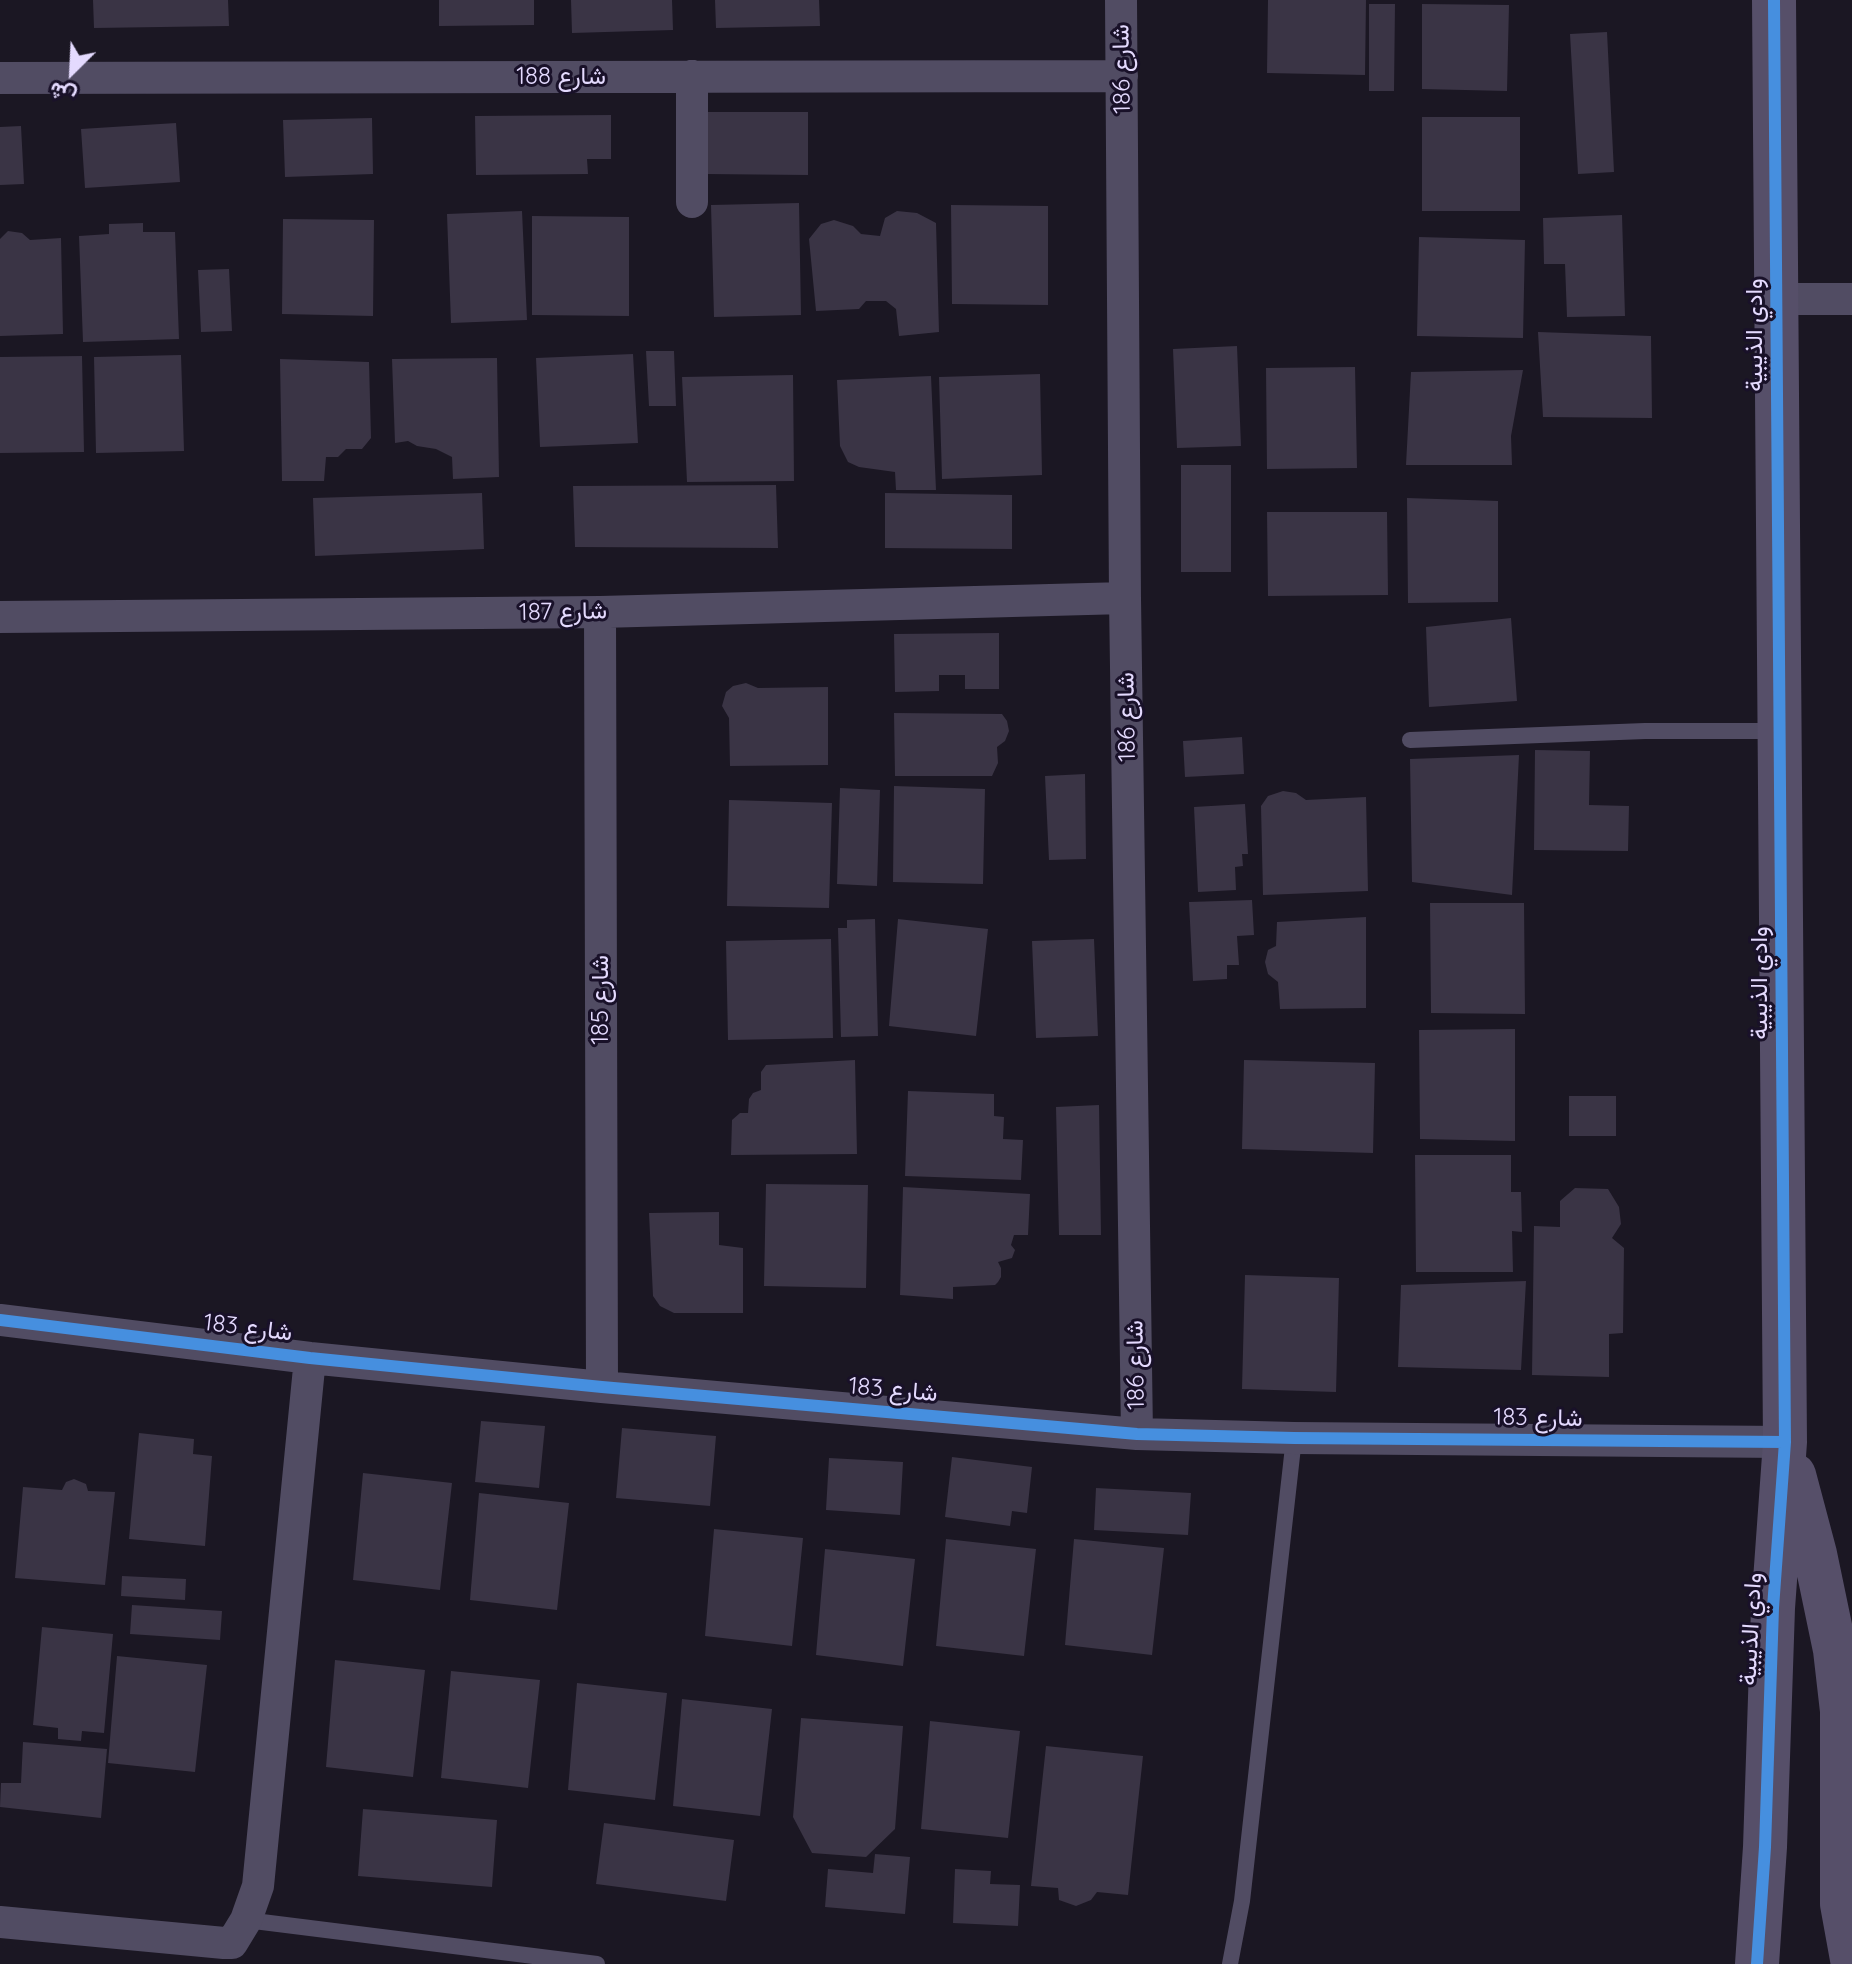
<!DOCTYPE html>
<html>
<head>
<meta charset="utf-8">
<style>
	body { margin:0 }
	#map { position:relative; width:1852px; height:1964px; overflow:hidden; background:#1b1723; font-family:Quicksand,Vazirmatn,sans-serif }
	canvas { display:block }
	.north { position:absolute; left:32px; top:32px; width:80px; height:80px; -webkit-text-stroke:6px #191129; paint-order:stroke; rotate:204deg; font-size:22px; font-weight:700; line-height:32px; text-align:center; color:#e4dafe }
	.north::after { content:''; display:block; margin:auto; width:28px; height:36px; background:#e4dafe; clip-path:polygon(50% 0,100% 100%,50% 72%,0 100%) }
</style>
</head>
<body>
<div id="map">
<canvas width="1852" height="1964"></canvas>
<div class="north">ش</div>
</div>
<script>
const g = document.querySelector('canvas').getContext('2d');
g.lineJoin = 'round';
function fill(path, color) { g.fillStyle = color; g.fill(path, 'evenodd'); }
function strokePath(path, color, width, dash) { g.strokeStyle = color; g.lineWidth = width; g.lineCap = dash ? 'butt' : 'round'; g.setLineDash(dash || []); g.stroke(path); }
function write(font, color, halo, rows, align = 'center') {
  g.font = font + ' Quicksand,Vazirmatn,sans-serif'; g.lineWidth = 6; g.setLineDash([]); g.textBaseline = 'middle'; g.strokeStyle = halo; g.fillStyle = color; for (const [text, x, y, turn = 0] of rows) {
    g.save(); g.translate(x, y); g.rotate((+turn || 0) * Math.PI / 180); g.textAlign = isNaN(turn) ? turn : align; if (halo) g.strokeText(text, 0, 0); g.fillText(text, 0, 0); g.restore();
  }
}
fill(new Path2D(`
	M93 0H228L229 26 94 28Z
	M439 0H534V25L439 26Z
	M571 0H672L673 30 572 33Z
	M715 0H819L820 26 716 28Z
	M1268 0H1366L1365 75 1267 73Z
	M1369 4H1395L1394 91H1369Z
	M1422 4 1509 5 1507 91 1422 89Z
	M1607 32 1614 172 1578 174 1570 34Z
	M705 112H808V175L705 174Z
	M611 115V159H587L588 174 476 175 475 116Z
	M1422 117H1520V211H1422Z
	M372 118 373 174 285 177 283 120Z
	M176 123 180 182 85 188 81 129Z
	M21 126 24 184 0 185V127Z
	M799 203 801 315 714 317 711 205Z
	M951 205 1048 206V305L952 304Z
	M522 211 527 320 451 323 447 214Z
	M897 211 917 213 936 223 939 332 899 336 896 309 886 301H866L859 309 816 311 809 239 821 224 834 220 853 226 861 234 880 236 885 218Z
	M1622 215 1625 316 1567 317 1565 264H1544L1543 218Z
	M532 216 629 217V316L532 315Z
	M283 219 374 220 373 316 282 314Z
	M143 223V232H175L179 339 83 342 79 236 109 234V224Z
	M8 231 22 233 30 240 61 238 63 334 0 336V239Z
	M1419 237 1525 240 1523 338 1417 336Z
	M229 269 232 331 201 332 198 270Z
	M1538 332 1651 336 1652 418 1543 417Z
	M1237 346 1241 446 1177 448 1173 349Z
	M646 351H674L676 406H649Z
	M633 354 638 443 540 447 536 358Z
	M181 355 184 451 96 453 94 357Z
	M82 356 84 452 0 453V357Z
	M497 358 499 477 453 479 452 457 436 449 417 446 408 441 395 443 392 359Z
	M280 359 369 362 371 438 362 449H346L338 457H326L324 481H282Z
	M1355 367 1357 468 1267 469 1266 368Z
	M1523 370 1511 436 1512 465H1406L1411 372Z
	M1040 374 1042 475 942 479 939 377Z
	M793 375 794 481 687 482 682 377Z
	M931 376 936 490H896L895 472 859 467 848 462 840 446 837 380Z
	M1181 465H1231V572H1181Z
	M776 485 778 548 575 547 573 486Z
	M482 493 484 549 315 556 313 498Z
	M885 493 1012 495V549L885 548Z
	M1407 498 1498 501V602L1408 603Z
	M1267 512H1387L1388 595 1268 596Z
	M1511 618 1517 701 1429 707 1426 627Z
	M999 633V689H965V675H939V691L895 692 894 634Z
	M746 683 758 688 828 687V765L730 766 729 718 722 706 726 692 733 686Z
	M894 713 1002 714 1007 721 1009 731 1005 741 997 747 998 763 992 776H895Z
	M1242 737 1244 774 1185 777 1183 741Z
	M1535 750 1590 751 1589 805 1629 806 1628 851 1534 850Z
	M1519 755 1512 895 1412 882 1410 759Z
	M1085 774 1086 859 1049 860 1045 776Z
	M894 786 985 789 983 884 893 882Z
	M840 788 880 790 877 886 837 884Z
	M1283 791 1296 793 1306 800 1366 797 1368 891 1263 895 1261 806 1268 796Z
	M729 800 832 803 829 908 727 906Z
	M1245 804 1248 854H1242L1243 866 1235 867 1236 890 1198 892 1194 807Z
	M1252 900 1254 935 1237 936 1239 965H1227V979L1193 981 1189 902Z
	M1430 903H1524L1525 1014 1431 1013Z
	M1366 917V1008L1280 1009 1278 982 1268 974 1265 962 1268 950 1276 946 1277 922Z
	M875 919 878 1036 841 1037 838 928H847V920Z
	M898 919 988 929 976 1036 889 1026Z
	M831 939 833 1038 728 1040 726 941Z
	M1094 939 1098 1036 1036 1038 1032 941Z
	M1515 1029V1141L1420 1139 1419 1030Z
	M855 1060 857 1154 731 1155 732 1120 740 1113H748L749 1099 753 1093 761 1090V1072L766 1065Z
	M1244 1060 1375 1063 1373 1153 1242 1149Z
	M908 1091 994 1094V1116L1004 1117 1003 1139 1023 1140 1021 1180 905 1176Z
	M1569 1096H1616V1136H1569Z
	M1099 1105 1101 1235H1059L1056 1107Z
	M1415 1155H1511V1192H1521L1522 1232 1512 1231 1513 1272H1416Z
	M766 1184 868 1185 866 1288 764 1286Z
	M903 1187 1030 1194 1028 1235H1014L1011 1245 1015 1250 1012 1258 998 1262 1001 1268V1277L998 1282 995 1285 953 1287V1299L900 1295Z
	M1575 1188 1608 1189 1619 1207 1621 1224 1612 1238 1624 1248 1623 1333 1609 1334V1377L1532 1375 1534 1226 1560 1227V1201Z
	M719 1212V1245L743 1248V1313H674L660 1306 653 1296 649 1213Z
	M1245 1275 1339 1278 1336 1392 1242 1389Z
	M1526 1281 1521 1370 1398 1367 1401 1285Z
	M481 1421 545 1426 539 1488 475 1482Z
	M622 1428 716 1436 710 1506 616 1498Z
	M139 1433 194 1439 193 1454 212 1456 205 1546 129 1539Z
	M952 1457 1032 1467 1027 1513 1012 1511 1010 1526 945 1517Z
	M829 1458 903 1462 900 1515 826 1510Z
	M363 1473 452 1483 440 1590 353 1580Z
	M74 1479 86 1484 88 1491 115 1492 105 1585 15 1578 23 1487 62 1490 66 1482Z
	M1096 1488 1191 1493 1188 1535 1094 1530Z
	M479 1493 569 1503 557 1610 470 1600Z
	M714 1529 803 1538 792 1646 705 1636Z
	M946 1539 1036 1549 1024 1656 936 1646Z
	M1074 1539 1164 1548 1152 1655 1065 1645Z
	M825 1549 915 1559 903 1666 816 1655Z
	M122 1576 186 1579 185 1600 121 1596Z
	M132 1605 222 1611 220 1640 130 1634Z
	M42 1627 113 1634 104 1733 82 1731 81 1741 58 1739V1728L33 1725Z
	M117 1656 207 1665 195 1772 108 1763Z
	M335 1660 425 1670 413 1777 326 1767Z
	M451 1671 540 1680 528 1788 441 1778Z
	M577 1683 667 1693 655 1800 568 1790Z
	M682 1699 772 1709 760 1816 673 1806Z
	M801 1718 903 1726 895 1829 866 1857 812 1853 793 1817Z
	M930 1721 1020 1731 1008 1838 921 1829Z
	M23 1742 107 1749 101 1818 0 1807 1 1783H21Z
	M1046 1746 1143 1756 1128 1895 1097 1892 1091 1900 1076 1906 1059 1900 1058 1888 1031 1886Z
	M363 1809 497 1820 492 1887 358 1876Z
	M604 1823 734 1840 726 1901 596 1884Z
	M875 1854 910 1857 905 1914 825 1907 828 1869 873 1873Z
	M955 1869 991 1871 990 1884 1020 1885 1018 1926 953 1923Z`), '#3a3445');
strokePath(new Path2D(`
	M1410 740 1645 731H1778
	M246 1920 597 1964
	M1230 1964 1242 1901 1294 1438`), '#514c63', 16);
strokePath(new Path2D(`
	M1121 0 1125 598 1137 1434
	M0 78 1122 76
	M692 202V76
	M1776 299H1852
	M600 612 602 1387
	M0 617 600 612 1125 598
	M0 1320 310 1358 602 1387 1137 1434 1294 1438 1785 1442
	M0 1922 224 1943H232L246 1920 258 1886 310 1358`), '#514c63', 32);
strokePath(new Path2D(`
	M1794 1475 1815 1554 1835 1650 1842 1711V1904L1852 1959
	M1757 1964 1765 1847 1773 1608 1785 1442 1774 0`), '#564f69', 44);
strokePath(new Path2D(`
	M0 1320 310 1358 602 1387 1137 1434 1294 1438 1785 1442
	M1757 1964 1765 1847 1773 1608 1785 1442 1774 0`), '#468fdf', 12);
write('24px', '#e4dafe', '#191129', [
	["شارع 186",1122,69,-91],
	["شارع 188",561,77],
	["وادي الذيبية",1755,335,-90],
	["شارع 187",563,612,-1],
	["شارع 186",1127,717,-91],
	["وادي الذيبية",1760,983,-90],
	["شارع 185",601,1000,-90],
	["شارع 183",248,1328,7],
	["شارع 186",1136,1365,-91],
	["شارع 183",893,1390,5],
	["شارع 183",1538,1418,1],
	["وادي الذيبية",1751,1629,-87]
]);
</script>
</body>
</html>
